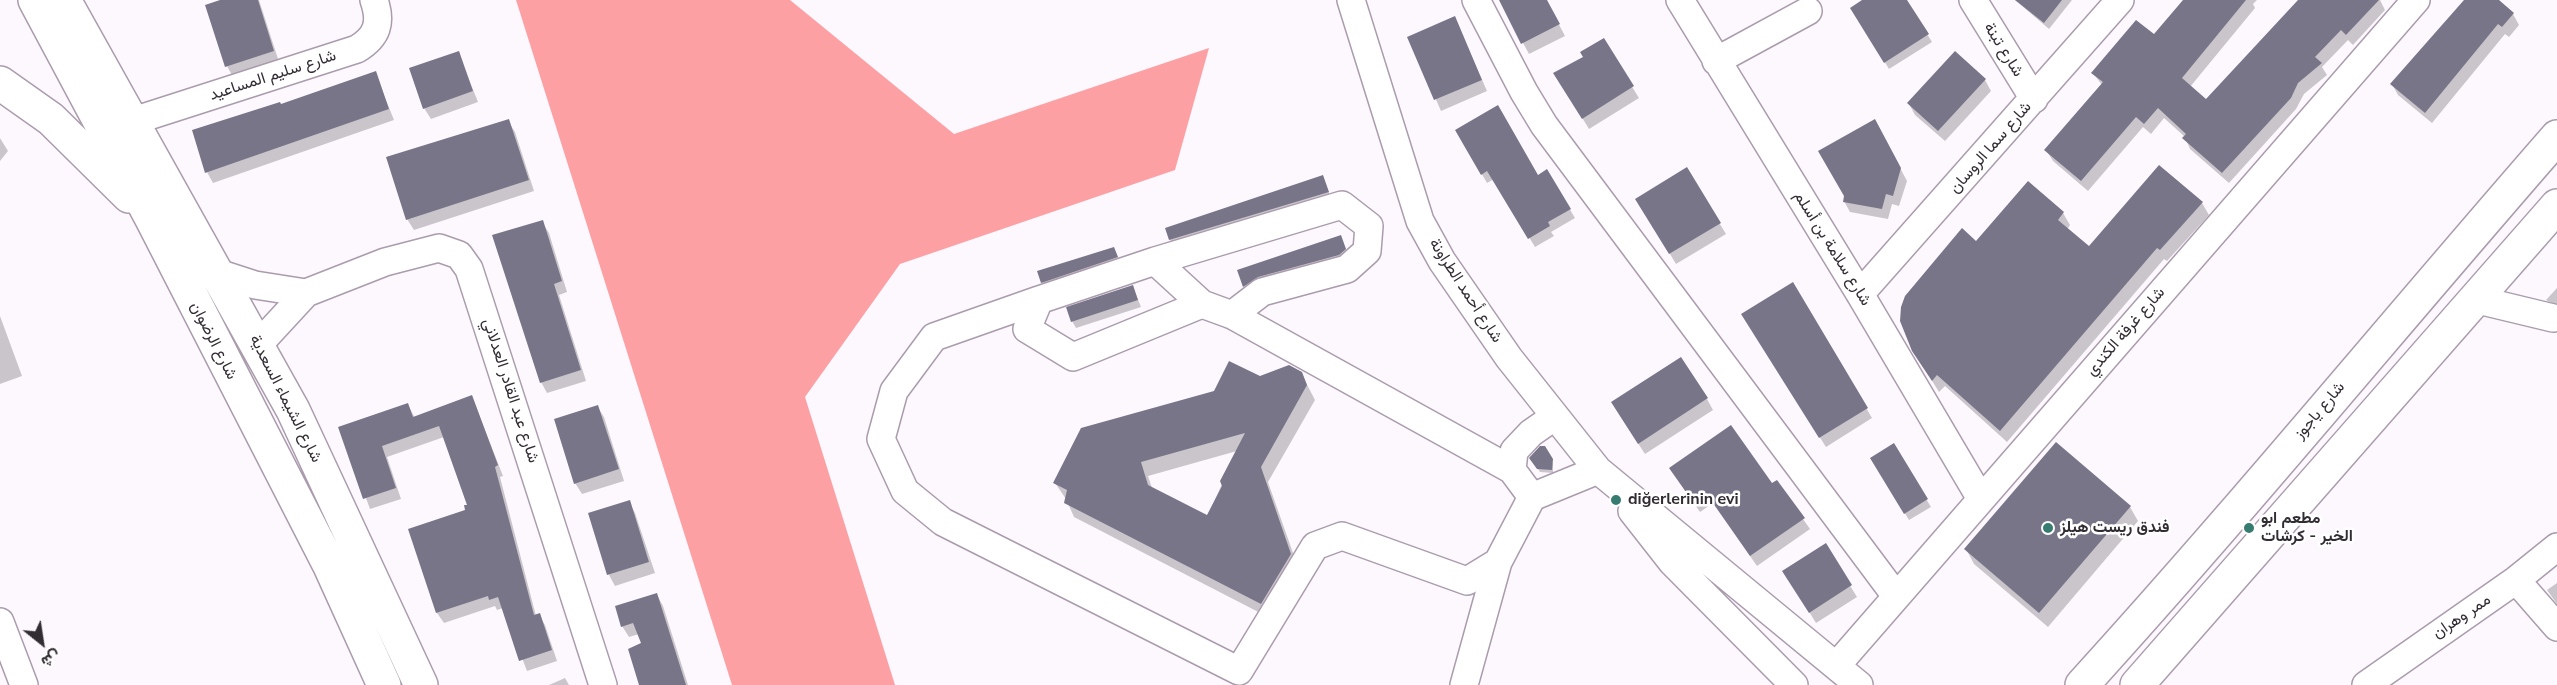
<!DOCTYPE html>
<html>
<head>
<meta charset="utf-8">
<style>
	body { margin:0 }
	#map { position:relative; width:2557px; height:685px; overflow:hidden; background:#fdf7fe; font-family:"Nunito Sans",Vazirmatn,sans-serif }
	canvas { display:block }
	.north { position:absolute; left:12px; top:613px; width:60px; height:60px; -webkit-text-stroke:4px #fff; paint-order:stroke; rotate:150deg; font-size:16px; font-weight:700; line-height:24px; text-align:center; color:#322c33 }
	.north::after { content:''; display:block; margin:auto; width:21px; height:27px; background:#322c33; clip-path:polygon(50% 0,100% 100%,50% 72%,0 100%) }
</style>
</head>
<body>
<div id="map">
<canvas width="2557" height="685"></canvas>
<div class="north">ش</div>
</div>
<script>
const g = document.querySelector('canvas').getContext('2d');
g.lineJoin = 'round';
function fill(path, color) { g.fillStyle = color; g.fill(path, 'evenodd'); }
function strokePath(path, color, width, dash) { g.strokeStyle = color; g.lineWidth = width; g.lineCap = dash ? 'butt' : 'round'; g.setLineDash(dash || []); g.stroke(path); }
function write(font, color, halo, rows, align = 'center') {
  g.font = font + ' "Nunito Sans",Vazirmatn,sans-serif'; g.lineWidth = 5; g.setLineDash([]); g.textBaseline = 'middle'; g.strokeStyle = halo; g.fillStyle = color; for (const [text, x, y, turn = 0] of rows) {
    g.save(); g.translate(x, y); g.rotate((+turn || 0) * Math.PI / 180); g.textAlign = isNaN(turn) ? turn : align; if (halo) g.strokeText(text, 0, 0); g.fillText(text, 0, 0); g.restore();
  }
}
fill(new Path2D(`
	M516 0H790L954 134 1209 48 1175 170 900 264 805 397 895 685H732Z`), '#fda0a3');
fill(new Path2D(`
	M224 0H259L279 62 233 77 227 66Z
	M1500 0H1546L1565 36 1529 54Z
	M1865 0H1906L1932 42 1889 69 1852 8Z
	M2015 0H2072L2049 29Z
	M2184 0H2257L2253 4 2255 8 2190 87 2206 101 2300 0H2380L2385 10 2353 45 2348 40 2322 67 2327 75 2304 94 2296 109 2229 183 2190 149 2185 137 2164 118 2151 134 2143 127 2088 191 2053 161 2046 150 2102 85 2093 73 2154 36Z
	M2465 0H2496L2513 14 2519 25 2509 37 2505 34 2432 123 2398 95 2392 84Z
	M1455 18 1487 91 1441 111 1409 38Z
	M1603 40 1639 98 1589 129 1562 85Z
	M458 52 478 102 431 119 424 108Z
	M375 73 394 120 213 183 207 172 280 106Z
	M1985 80 1991 91 1945 141 1915 115 1909 104Z
	M508 121 515 132 534 191 414 230 407 219Z
	M1457 131 1537 177 1547 171 1575 218 1551 232 1554 236 1535 247 1494 179 1487 183Z
	M1881 132 1907 181 1899 206 1892 204 1888 219 1850 212 1844 201Z
	M0 138 8 151 0 161Z
	M1686 169 1726 234 1676 264 1637 199Z
	M1322 177 1334 204 1177 251 1170 240 1167 229Z
	M2028 183 2063 213 2070 225 2067 230 2089 248 2202 203 2209 215 2167 261 2164 259 2007 442 1945 386 1939 392 1913 350 1976 243Z
	M542 222 549 233 567 292 559 295 586 381 547 393 541 382Z
	M1340 236 1351 261 1250 297 1239 271Z
	M1114 249 1121 264 1047 289 1042 282Z
	M1793 284 1872 418 1826 447 1748 324Z
	M1133 287 1141 307 1076 328 1072 321Z
	M2557 288V306L2546 300Z
	M0 316 22 376 0 384Z
	M1301 373 1315 400 1268 482 1299 570 1270 618 1074 517 1066 499 1055 483 1260 378ZM1237 451 1207 517 1152 488 1148 476Z
	M472 397 503 476 500 477 536 616 539 615 545 625 557 661 527 671 503 608 497 610 495 606 444 623 437 613 410 530 467 511 469 506 444 437 387 457 401 499 370 509 340 428 408 405 415 418Z
	M1707 399 1713 410 1645 454 1619 414Z
	M597 406 604 417 624 481 582 494 575 483Z
	M1893 445 1931 507 1909 520 1872 459Z
	M1544 447 1553 464V473L1540 472 1531 458Z
	M1678 480 1772 485 1803 519 1810 529 1757 566 1713 503 1700 512Z
	M629 502 635 513 655 573 615 586 609 575 589 514Z
	M2130 507 2138 521 2048 627 1974 564 1966 549Z
	M1825 545 1857 597 1816 623 1791 582Z
	M2557 583V604L2547 590Z
	M657 595 663 606 688 685H641L643 644 639 634 629 637 622 626Z
	M565 678 569 685H549Z`), '#0003');
fill(new Path2D(`
	M220 0H258L274 51 225 67 205 5Z
	M1499 0H1547L1560 24 1521 44Z
	M1862 0H1907L1929 34 1884 63 1850 8Z
	M2015 0H2062L2044 23Z
	M2183 0H2246L2182 78 2206 99 2298 0H2379L2346 35 2341 30 2315 57 2322 63 2298 83 2291 98 2222 173 2182 138 2186 134 2158 108 2144 124 2136 117 2081 181 2044 150 2103 82 2091 73 2136 20 2154 34Z
	M2464 0H2499L2514 13 2502 27 2498 24 2425 113 2390 84Z
	M1455 16 1482 80 1434 100 1407 37Z
	M1604 38 1634 86 1582 119 1553 73 1583 57 1580 52Z
	M459 51 473 91 423 109 409 68Z
	M1955 51 1986 79 1938 131 1907 103Z
	M376 71 389 109 205 173 192 130 280 102 281 104Z
	M1498 105 1538 175 1547 169 1571 209 1548 222 1550 226 1528 239 1487 171 1481 175 1455 130Z
	M509 119 529 180 406 220 386 157Z
	M1875 119 1901 168 1893 196 1886 194 1882 209 1843 202 1844 196 1818 151Z
	M2159 165 2203 202 2160 250 2157 248 2000 431 1937 375 1932 381 1912 351 1900 321 1901 307 1905 296 1962 228 1976 241 2028 181 2064 212 2058 220 2089 246Z
	M1687 167 1721 223 1669 254 1635 199Z
	M1323 175 1329 192 1169 240 1165 228Z
	M543 220 562 281 554 284 581 370 540 383 492 235Z
	M1341 235 1346 249 1339 255 1258 277 1243 287 1237 270Z
	M1114 247 1118 257 1041 283 1037 271Z
	M1793 282 1868 408 1819 438 1741 314Z
	M1133 285 1138 300 1071 322 1066 307Z
	M1681 357 1708 398 1638 444 1611 402Z
	M1229 361 1260 376 1289 365 1302 372 1307 385 1261 467 1291 554 1261 604 1064 503 1067 490 1053 483 1081 428 1214 391ZM1245 433 1220 481 1222 486 1207 515 1148 485 1141 462Z
	M472 395 498 465 495 467 534 615 540 613 552 650 519 661 498 597 489 600 488 596 436 613 408 529 465 510 464 505H467L439 426 382 446 396 488 363 499 338 427 408 403 413 417Z
	M598 405 619 469 574 484 554 419Z
	M1731 425 1772 483 1777 480 1805 518 1750 556 1706 493 1693 502 1669 468Z
	M2056 442 2131 506 2039 613 1964 549Z
	M1894 443 1928 499 1904 514 1870 458Z
	M1540 446H1545L1553 459 1552 470 1537 469 1529 458Z
	M630 500 649 562 607 575 588 513Z
	M1826 543 1852 585 1809 613 1782 571Z
	M657 593 686 685H639L628 649 641 643 633 623 621 627 615 606Z`), '#797589');
const minor = new Path2D(`
	M1351 0 1420 221 1442 261 1509 358 1598 470 1859 685
	M1476 0 1524 92 1544 125 1896 596
	M1680 0 1860 294 1981 499
	M1973 0 2034 99
	M1716 61 1808 11
	M133 121 357 49C377 37 382 23 374 0
	M1155 261 1202 304 1232 315 1512 470
	M218 273 255 285 306 293
	M1860 294 2120 0
	M2474 299 2553 318
	M1039 300 934 337 894 391 881 439 905 491 943 522 1239 671 1315 546 1342 536 1467 581 1498 562
	M1202 304 1073 357 1027 329 1039 300 1155 261 1342 205 1369 226 1367 251 1347 269 1262 292 1232 315
	M258 345 306 293 385 262 439 248 459 255 469 269 603 685
	M1554 417 1531 433 1514 451 1512 470 1532 497 1598 470
	M1632 511 1672 562 1794 685
	M2516 580 2557 627
	M0 622 24 685
	M1837 665 2416 0
	M1464 685 1498 562 1532 497
	M2366 685 2516 580 2557 547`);
const major = new Path2D(`
	M35 0 152 219 330 566 384 685
	M64 0 293 410 421 685
	M0 83 51 119 129 196
	M2082 685C2245 506 2398 319 2557 137
	M2137 685 2557 206`);
strokePath(minor, '#aa9cad', 30);
strokePath(major, '#aa9cad', 36);
strokePath(minor, '#fff', 27);
strokePath(major, '#fff', 33);
for (const [x, y, r, color] of [
	[1616,500,6,"#377c71"],
	[2048,528,6,"#377c71"],
	[2249,528,6,"#377c71"]
]) { const dot = new Path2D(); dot.arc(x, y, r, 0, 2 * Math.PI); g.fillStyle = color; g.fill(dot); strokePath(dot, '#fff', 2); }
write('16px', '#322c33', '#fff', [
	["شارع تبنة",2003,50,58],
	["شارع سليم المساعيد",273,76,-18],
	["شارع سما الروسان",1991,148,-49],
	["شارع سلامة بن أسلم",1832,249,58],
	["شارع أحمد الطراونة",1465,291,57],
	["شارع غرفة الكندي",2126,332,-49],
	["شارع الرضوان",213,341,63],
	["شارع عبد القادر العدلاني",510,391,72],
	["شارع الشيماء السعدية",285,399,63],
	["شارع ياجوز",2320,411,-50],
	["ممر وهران",2462,617,-34]
]);
write('bold 16px', '#322c33', '#fff', [
	["diğerlerinin evi",1628,500],
	["مطعم ابو",2261,519],
	["الخير - كرشات",2261,537],
	["فندق ريست هيلز",2060,528]
], 'left');
</script>
</body>
</html>
